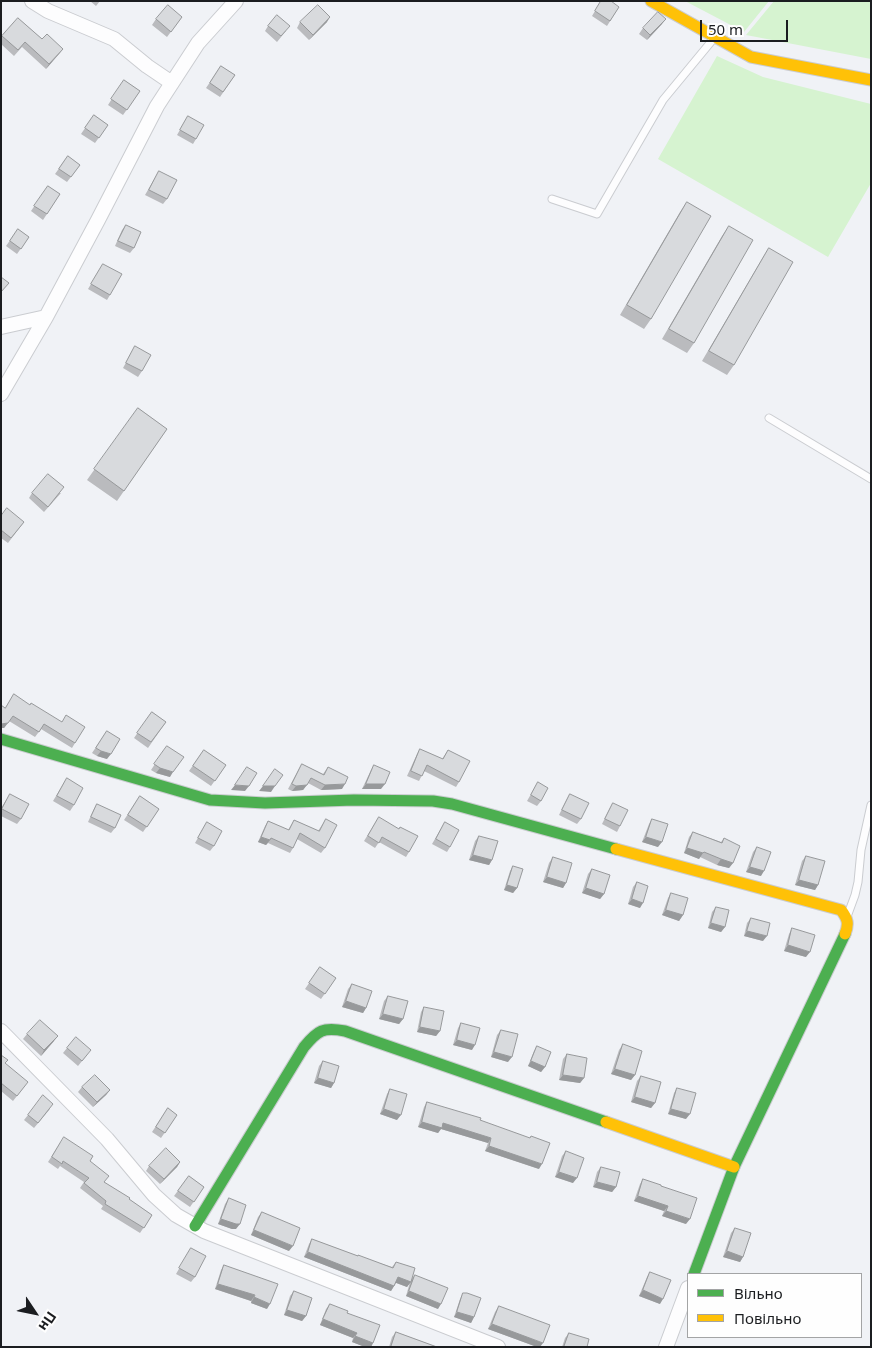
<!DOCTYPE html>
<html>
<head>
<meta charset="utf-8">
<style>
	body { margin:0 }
	#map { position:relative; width:872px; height:1348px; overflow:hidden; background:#f0f2f6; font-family:"Noto Sans",sans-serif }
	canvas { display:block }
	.frame { position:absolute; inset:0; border:2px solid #1b1d20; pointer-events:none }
	.legend { position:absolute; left:687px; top:1273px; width:175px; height:65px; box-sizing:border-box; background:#fefefe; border:1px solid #a3a4a5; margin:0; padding:6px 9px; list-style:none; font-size:15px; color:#1b1d20 }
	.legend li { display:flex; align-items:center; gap:10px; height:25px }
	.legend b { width:25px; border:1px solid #a3a4a5 }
	.north { position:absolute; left:10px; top:1288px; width:50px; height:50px; -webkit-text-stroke:4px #fefefe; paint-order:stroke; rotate:124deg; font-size:14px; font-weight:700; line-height:20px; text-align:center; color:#1b1d20 }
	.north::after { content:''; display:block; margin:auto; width:18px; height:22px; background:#1b1d20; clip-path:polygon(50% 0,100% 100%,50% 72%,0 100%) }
	.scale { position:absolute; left:700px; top:20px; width:88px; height:22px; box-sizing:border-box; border:2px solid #1b1d20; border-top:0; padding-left:6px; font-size:15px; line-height:18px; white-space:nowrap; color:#1b1d20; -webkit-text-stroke:4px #fefefe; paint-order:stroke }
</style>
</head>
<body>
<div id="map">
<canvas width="872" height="1348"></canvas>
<div class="frame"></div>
<ul class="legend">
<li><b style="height:6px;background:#4caf50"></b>Вільно</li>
<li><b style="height:6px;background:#ffc107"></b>Повільно</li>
</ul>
<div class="north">Пн</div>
<div class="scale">50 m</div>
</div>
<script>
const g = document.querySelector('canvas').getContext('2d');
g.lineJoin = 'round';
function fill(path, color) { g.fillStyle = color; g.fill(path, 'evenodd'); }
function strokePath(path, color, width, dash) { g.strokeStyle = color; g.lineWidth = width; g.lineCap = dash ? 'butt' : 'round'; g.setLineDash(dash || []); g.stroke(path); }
fill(new Path2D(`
	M685 1H769L744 32Z
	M774 1H871V59L746 35Z
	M717 56 763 77 871 104V183L828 257 658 159Z`), '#d6f3d0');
const lane = new Path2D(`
	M552 199 597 214 663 100 715 37
	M769 418 871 479
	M848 914 855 895 858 882 861 850 871 805`);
const street = new Path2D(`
	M32 1 48 11 114 39 147 66 172 83
	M1 327 46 317
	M1 394 46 317 98 220 157 106 198 43 236 1
	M1 1031 107 1139 154 1195 176 1215 204 1231 498 1347
	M666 1347 688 1288`);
const fast = new Path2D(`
	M1 739 210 800 265 803 354 800 433 801 452 804 616 849
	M195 1226 304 1047C318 1030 323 1027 345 1031L606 1122
	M694 1274 734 1167 845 934`);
const slow = new Path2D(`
	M651 1 751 57 871 80
	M616 849 841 910C848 919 849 924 845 934
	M606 1122 734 1167`);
strokePath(lane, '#caccd0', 9);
strokePath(street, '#caccd0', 16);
strokePath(fast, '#caccd0', 13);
strokePath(slow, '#caccd0', 13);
strokePath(lane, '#fdfdfe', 7);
strokePath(street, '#fdfdfe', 14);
strokePath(fast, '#4caf50', 11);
strokePath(slow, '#ffc107', 11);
fill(new Path2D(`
	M90 1H100L96 6Z
	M601 1 619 7 607 26 592 16Z
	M182 17 167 37 152 25 156 19Z
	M18 18 42 39 63 49 46 69 22 47 14 56 1 44V37Z
	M300 22H327L309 40 297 28Z
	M662 24 647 40 639 34 643 28Z
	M268 26 286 31 277 42 265 31Z
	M221 66 235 75 220 97 206 88Z
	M124 80 140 91 123 115 108 105Z
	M94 115 108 125 95 143 81 134Z
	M188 116 196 139 193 144 177 135Z
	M68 156 80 165 67 182 55 174Z
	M159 171 167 199 163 204 145 195Z
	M48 186 60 194 43 220 31 211Z
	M687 202 651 319 644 329 620 315 680 212Z
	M126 225 134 248 130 253 115 246 122 230Z
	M729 226 694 343 687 353 662 339 722 236Z
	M18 229 29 237 17 254 6 246Z
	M769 248 734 365 727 375 702 361 762 259Z
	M103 264 110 295 107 300 88 289Z
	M135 346 142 371 138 377 123 368Z
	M138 408 167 429 117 501 87 480Z
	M32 493H61L44 512 29 498Z
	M1 516 24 522 8 543 1 538Z
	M14 694 75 743 72 748 41 729 35 737 9 721 4 728H1V705L5 708Z
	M152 712 166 722 148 748 134 738Z
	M107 731V759L97 756 92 753Z
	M167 746 170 777 156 773 151 770Z
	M420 749 442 759 448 750 459 782 456 787 424 771 419 781 407 776 417 754Z
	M204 750 226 765 211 786 189 771Z
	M302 764 323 774 328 767 342 789 321 790 308 783 303 790 292 791 288 789 299 769Z
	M374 765 381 789H362L371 770Z
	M67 778 74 805 70 811 53 801Z
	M538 782 541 801 537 806 527 801Z
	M10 794 21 819 17 824 1 816V808Z
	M570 794 581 819 577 824 559 815 567 799Z
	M140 796 159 809 143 832 124 820Z
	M613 803 620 826 617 832 602 824 610 808Z
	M97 804 115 828 111 833 88 822 94 809Z
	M379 817 409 852 406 857 379 842 375 848 364 841Z
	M326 819 325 848 321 853 297 839 293 848 290 853 268 843 266 845 258 842 265 826 268 821 288 830 294 820 318 831Z
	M652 819 658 847 642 842 649 824Z
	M207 822 214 846 210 851 195 843Z
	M445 822 450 847 447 852 432 844Z
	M693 832 721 842 724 838 733 863 729 868 717 865 700 857 699 859 684 853 689 837Z
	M479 836 492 860 489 865 469 860 475 841Z
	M757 847 761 876 746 872 753 852Z
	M806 856 818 885 815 890 795 885 802 861Z
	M553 857 566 883 563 888 543 882 549 863Z
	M513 866 517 888 513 893 504 890 510 871Z
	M592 869 604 894 600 899 582 893 588 874Z
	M637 882 640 908 628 904 633 887Z
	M671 893 683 915 679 921 662 915 668 898Z
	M716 907 725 927 721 932 708 928 712 912Z
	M751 918 763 941 744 936 747 923Z
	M792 928 806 957 784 951 789 934Z
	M320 967 336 978 321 999 305 989Z
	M352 984 366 1008 363 1013 342 1007 348 989Z
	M388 996 403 1019 399 1024 379 1019 384 1001Z
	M424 1007 440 1031 436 1036 417 1032 421 1012Z
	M461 1023 472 1050 453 1045 458 1028Z
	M501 1030 508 1062 491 1057 497 1035Z
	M27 1034 54 1041 41 1056 23 1039Z
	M623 1044 635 1075 631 1080 611 1074 619 1050Z
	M537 1046 545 1067 541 1072 528 1066 534 1051Z
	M67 1048 87 1055 78 1066 63 1053Z
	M567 1054 584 1078 580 1083 559 1080 563 1059Z
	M1 1055 5 1063 24 1087 13 1101 1 1091Z
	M323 1061 334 1083 331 1088 314 1083 319 1066Z
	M641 1076 655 1103 651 1108 631 1102 637 1081Z
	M82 1087 110 1090 106 1095 93 1107 78 1092Z
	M677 1088 686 1119 668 1114 674 1093Z
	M390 1089 397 1120 380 1114 387 1094Z
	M427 1102 480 1120 539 1169 485 1151 488 1143 441 1129 438 1133 418 1127 424 1107Z
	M168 1108 177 1115 161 1138 152 1132Z
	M50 1109 34 1128 24 1120 28 1115Z
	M61 1142 90 1161 104 1182 152 1215 140 1233 101 1209 103 1206 80 1188 84 1182 60 1166 58 1169 48 1162Z
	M566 1151 573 1183 555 1177 562 1156Z
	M180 1162 177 1167 160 1184 146 1171 149 1166Z
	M601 1167 616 1187 612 1192 593 1187 597 1172Z
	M189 1176 204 1187 190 1207 174 1196Z
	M643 1179 661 1186 686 1224 662 1216 664 1211 634 1201 640 1184Z
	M229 1198 236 1229H232L218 1224 225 1204Z
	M262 1212 289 1251 251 1235 258 1217Z
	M735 1228 743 1257 740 1262 723 1257 731 1233Z
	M312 1239 357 1256 392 1267 396 1262 411 1279 415 1275 438 1309 406 1296 410 1282 407 1287 396 1283 391 1291 304 1257 309 1244Z
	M191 1248 195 1277 191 1282 176 1274Z
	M224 1265 267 1309 251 1303V1301L215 1289 221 1270Z
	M650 1272 660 1304 639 1296 647 1277Z
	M294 1291 306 1316 302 1321 284 1315 290 1296Z
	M463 1293 474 1317 471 1323 454 1317 460 1299Z
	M330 1304 347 1313 373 1343 371 1347H365L352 1342 353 1338 320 1325 326 1309Z
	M499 1306 540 1347H537L488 1329 495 1312Z
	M396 1332 437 1347H389L392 1337Z
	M569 1333 587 1347H562L565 1338Z`), '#babbbe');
fill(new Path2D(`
	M330 17 327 22 309 40 313 35Z
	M666 19 662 24 647 40 650 35Z
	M63 49 59 54 46 69 49 64Z
	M8 723 4 728H1V724Z
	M101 751 111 754 107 759 97 756Z
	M160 768 173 772 170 777 156 773Z
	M345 784 342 789 321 790 325 785Z
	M366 784H385L381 789H362Z
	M235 785 249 786 245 791 231 790Z
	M307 785 303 790 292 791 296 786Z
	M263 786H275L271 792 259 791Z
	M261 837 270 840 266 845 258 842Z
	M646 837 662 842 658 847 642 842Z
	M687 848 703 853 699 859 684 853Z
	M473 855 492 860 489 865 469 860Z
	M721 859 733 863 729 868 717 865Z
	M750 867 764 871 761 876 746 872Z
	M547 877 566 883 563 888 543 882Z
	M799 880 818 885 815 890 795 885Z
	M507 885 517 888 513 893 504 890Z
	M586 888 604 894 600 899 582 893Z
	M632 899 643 903 640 908 628 904Z
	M666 910 683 915 679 921 662 915Z
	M711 923 725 927 721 932 708 928Z
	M747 931 767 936 763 941 744 936Z
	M788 945 810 952 806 957 784 951Z
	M346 1001 366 1008 363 1013 342 1007Z
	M383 1014 403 1019 399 1024 379 1019Z
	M420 1027 440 1031 436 1036 417 1032Z
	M58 1036 54 1041 41 1056 44 1050Z
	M457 1040 475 1045 472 1050 453 1045Z
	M494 1052 512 1057 508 1062 491 1057Z
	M531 1061 545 1067 541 1072 528 1066Z
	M615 1069 635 1075 631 1080 611 1074Z
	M563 1075 584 1078 580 1083 559 1080Z
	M318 1078 334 1083 331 1088 314 1083Z
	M110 1090 106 1095 93 1107 97 1102Z
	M635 1097 655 1103 651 1108 631 1102Z
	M384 1109 401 1115 397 1120 380 1114Z
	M671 1109 690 1114 686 1119 668 1114Z
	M422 1122 443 1123 491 1138 488 1143 441 1129 438 1133 418 1127Z
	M489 1146 542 1164 539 1169 485 1151Z
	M180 1162 177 1167 160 1184 164 1179Z
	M559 1172 577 1178 573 1183 555 1177Z
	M597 1182 616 1187 612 1192 593 1187Z
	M638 1196 668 1206 664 1211 634 1201Z
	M666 1211 690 1219 686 1224 662 1216Z
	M221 1219 240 1224 236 1229H232L218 1224Z
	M254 1230 293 1246 289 1251 251 1235Z
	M727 1251 743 1257 740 1262 723 1257Z
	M308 1252 394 1286 391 1291 304 1257Z
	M398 1277 411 1282 407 1287 394 1282Z
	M218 1284 255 1295 251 1301 215 1289Z
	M643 1290 663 1299 660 1304 639 1296Z
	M409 1291 441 1304 438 1309 406 1296Z
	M254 1297 270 1304 267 1309 251 1303Z
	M287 1310 306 1316 302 1321 284 1315Z
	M457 1312 474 1317 471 1323 454 1317Z
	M323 1319 357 1333 353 1338 320 1325Z
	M492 1324 543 1343 540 1347H537L488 1329Z
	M355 1336 373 1343 371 1347H365L352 1342Z`), '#97999b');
const building = new Path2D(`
	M601 1H611L619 7 610 21 595 11Z
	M168 5 182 17 171 32 156 19Z
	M318 5 330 17 313 35 300 22Z
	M658 12 666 19 650 35 643 28Z
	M277 15 290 26 281 36 268 26Z
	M18 18 42 39 47 34 63 49 49 64 25 42 18 50 2 36Z
	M221 66 235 75 223 92 210 83Z
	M124 80 140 91 127 110 111 99Z
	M94 115 108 125 99 138 85 128Z
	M188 116 204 125 196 139 180 130Z
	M68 156 80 165 71 177 59 169Z
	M159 171 177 180 167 199 149 190Z
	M48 186 60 194 47 214 34 206Z
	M687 202 711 216 651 319 627 305Z
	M126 225 141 232 134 248 118 241Z
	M729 226 753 240 694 343 669 329Z
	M18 229 29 237 21 249 10 241Z
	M769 248 793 262 734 365 709 351Z
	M103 264 122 274 110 295 91 284Z
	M1 277 9 283 1 292Z
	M135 346 151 355 142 371 126 363Z
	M138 408 167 429 124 491 94 469Z
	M48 474 64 487 48 507 32 493Z
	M7 508 24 522 11 538 1 530V516Z
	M14 694 30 705 31 703 62 722 66 715 85 727 75 743 44 724 39 732 13 716 8 723 1 724V705L5 708Z
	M152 712 166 722 151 742 137 733Z
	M107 731 120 739 111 754 101 751 96 748Z
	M167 746 184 757 173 772 160 768 154 764Z
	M420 749 443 759 448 750 470 761 459 782 427 765 422 776 411 771Z
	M204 750 226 765 215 781 193 766Z
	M302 764 324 775 328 767 348 777 345 784 325 785 311 778 307 785 296 786 292 784Z
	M374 765 390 772 385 784H366Z
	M247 767 257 773 249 786 235 785Z
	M275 769 283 775 275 786H263Z
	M67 778 83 788 74 805 57 796Z
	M538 782 548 788 541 801 531 795Z
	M10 794 29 804 21 819 2 809Z
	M570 794 589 803 581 819 562 810Z
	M140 796 159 809 147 827 128 815Z
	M613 803 628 810 620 826 605 819Z
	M97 804 121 815 115 828 91 817Z
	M379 817 399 829 400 827 418 836 409 852 382 837 379 843 368 836Z
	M326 819 337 825 325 848 300 833 293 848 271 838 270 840 261 837 268 821 289 830 294 820 319 831Z
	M652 819 668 824 662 842 646 837Z
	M207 822 222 831 214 846 198 838Z
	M445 822 459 830 450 847 436 839Z
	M693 832 722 843 724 838 740 846 733 863 721 859 704 852 703 853 687 848Z
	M479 836 498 841 492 860 473 855Z
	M757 847 771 852 764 871 750 867Z
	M806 856 825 861 818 885 799 880Z
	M553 857 572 863 566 883 547 877Z
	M513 866 523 869 517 888 507 885Z
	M592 869 610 875 604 894 586 888Z
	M637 882 648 886 643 903 632 899Z
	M671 893 688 898 683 915 666 910Z
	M716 907 729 910 725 927 711 923Z
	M751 918 770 923 767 936 747 931Z
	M792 928 815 935 810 952 788 945Z
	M320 967 336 978 325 994 309 983Z
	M352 984 372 991 366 1008 346 1001Z
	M388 996 408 1001 403 1019 383 1014Z
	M424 1007 444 1011 440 1031 420 1027Z
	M40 1020 58 1036 44 1050 27 1034Z
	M461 1023 480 1028 475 1045 457 1040Z
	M501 1030 518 1034 512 1057 494 1052Z
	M76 1037 91 1050 82 1061 67 1048Z
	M623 1044 642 1051 635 1075 615 1069Z
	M537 1046 551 1052 545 1067 531 1061Z
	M567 1054 587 1058 584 1078 563 1075Z
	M1 1055 8 1060 5 1063 28 1082 17 1096 1 1083Z
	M323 1061 339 1066 334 1083 318 1078Z
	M95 1075 110 1090 97 1102 82 1087Z
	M641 1076 661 1082 655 1103 635 1097Z
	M677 1088 696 1093 690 1114 671 1109Z
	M390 1089 407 1094 401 1115 384 1109Z
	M43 1095 53 1104 38 1123 28 1115Z
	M427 1102 481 1118 480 1120 530 1138 531 1136 550 1143 542 1164 489 1146 491 1138 443 1123 442 1128 422 1122Z
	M168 1108 177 1115 165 1133 156 1127Z
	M64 1137 93 1156 90 1161 109 1176 104 1182 130 1198 129 1199 152 1215 144 1228 105 1204 106 1201 84 1183 89 1178 63 1161 62 1164 52 1157Z
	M166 1148 180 1162 164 1179 149 1166Z
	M566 1151 584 1158 577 1178 559 1172Z
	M601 1167 620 1172 616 1187 597 1182Z
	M189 1176 204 1187 194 1202 178 1191Z
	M643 1179 661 1185V1186L697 1198 690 1219 666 1211 668 1206 638 1196Z
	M229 1198 246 1205 240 1224H236L221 1219Z
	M262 1212 300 1228 293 1246 254 1230Z
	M735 1228 751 1233 743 1257 727 1251Z
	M312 1239 358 1256V1255L393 1268 396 1262 415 1268 411 1282 398 1277 394 1286 308 1252Z
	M191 1248 206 1256 195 1277 179 1268Z
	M224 1265 278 1284 270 1304 254 1297 255 1295 218 1284Z
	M650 1272 671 1280 663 1299 643 1290Z
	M415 1275 448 1288 441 1304 409 1291Z
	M294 1291 312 1298 306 1316 287 1310Z
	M463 1293H467L481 1298 474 1317 457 1312Z
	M330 1304 348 1311 347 1313 380 1325 373 1343 355 1336 357 1333 323 1319Z
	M499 1306 550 1325 543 1343 492 1324Z
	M396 1332 437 1347H391Z
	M569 1333 589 1339 587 1347H564Z`);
fill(building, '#d8dadd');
strokePath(building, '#97999b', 1);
</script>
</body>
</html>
